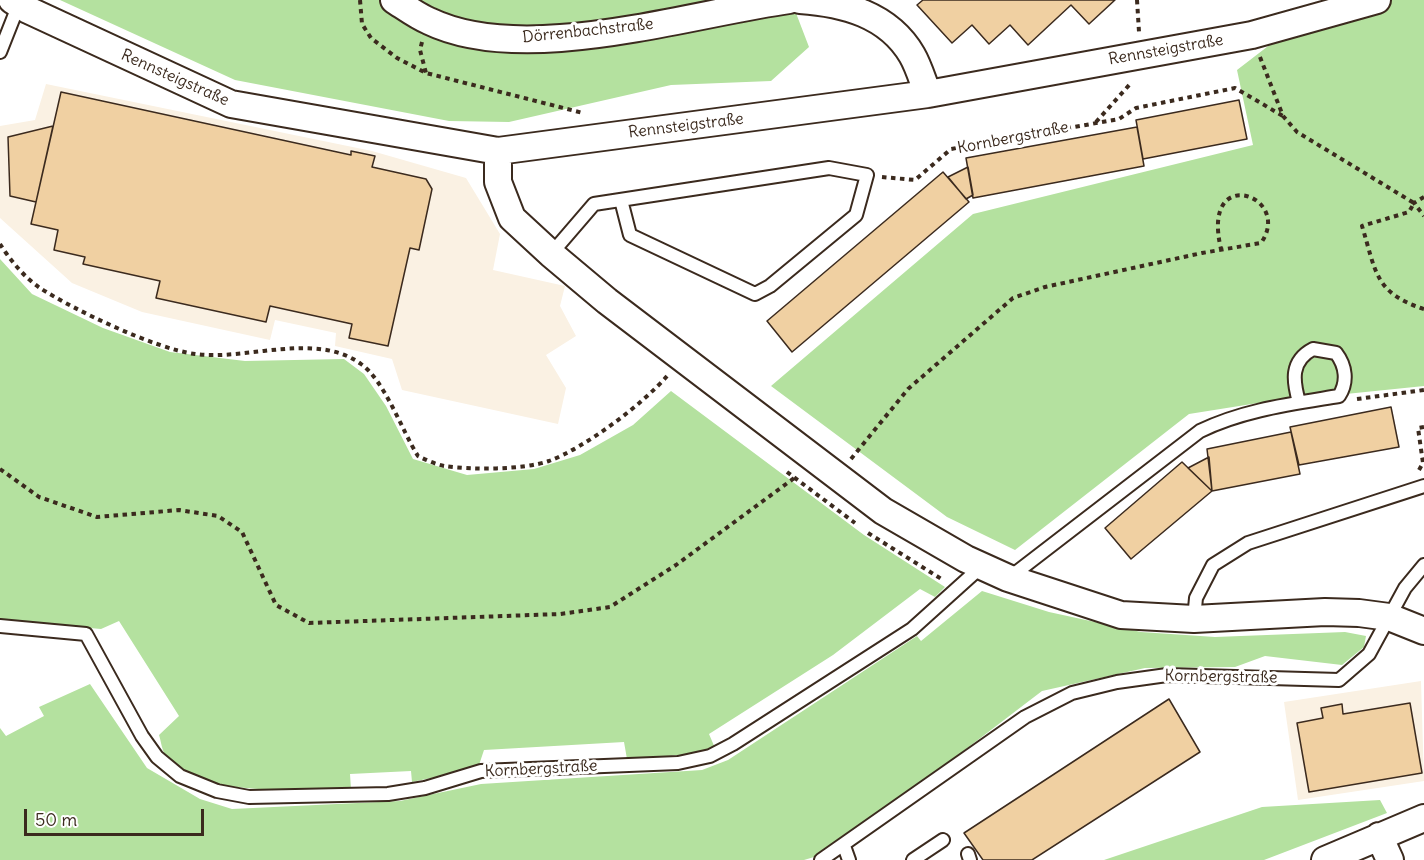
<!DOCTYPE html>
<html>
<head>
<meta charset="utf-8">
<style>
	body { margin:0 }
	#map { position:relative; width:1424px; height:860px; overflow:hidden; background:#fff; font-family:Delius,sans-serif }
	canvas { display:block }
	.scale { position:absolute; left:24px; top:809px; width:180px; height:27px; box-sizing:border-box; border:3px solid #3b2a1e; border-top:0; padding-left:8px; font-size:18px; line-height:21px; white-space:nowrap; color:#3b2a1e; -webkit-text-stroke:4px #fff; paint-order:stroke }
</style>
</head>
<body>
<div id="map">
<canvas width="1424" height="860"></canvas>
<div class="scale">50 m</div>
</div>
<script>
const g = document.querySelector('canvas').getContext('2d');
g.lineJoin = 'round';
function fill(path, color) { g.fillStyle = color; g.fill(path, 'evenodd'); }
function strokePath(path, color, width, dash) { g.strokeStyle = color; g.lineWidth = width; g.lineCap = dash ? 'butt' : 'round'; g.setLineDash(dash || []); g.stroke(path); }
function write(font, color, halo, rows, align = 'center') {
  g.font = font + ' Delius,sans-serif'; g.lineWidth = 6; g.setLineDash([]); g.textBaseline = 'middle'; g.strokeStyle = halo; g.fillStyle = color; for (const [text, x, y, turn = 0] of rows) {
    g.save(); g.translate(x, y); g.rotate((+turn || 0) * Math.PI / 180); g.textAlign = isNaN(turn) ? turn : align; if (halo) g.strokeText(text, 0, 0); g.fillText(text, 0, 0); g.restore();
  }
}
fill(new Path2D(`
	M46 84 372 151 466 178 500 234 493 270 565 286 560 306 576 336 546 355 566 388 558 424 402 390 392 359 335 346 336 333 275 320 270 340 142 312 72 283 0 218V126L35 120Z
	M1421 681 1424 781 1298 800 1284 702Z`), '#faf1e3');
fill(new Path2D(`
	M60 0H791L809 47 771 81 671 85 509 122 449 121 235 80Z
	M1328 0H1424V386L1258 403 1189 414 1015 550 947 517 771 386 973 214 1253 145 1237 70Z
	M0 259 32 294 103 328 170 352 245 361 344 359 364 374 386 406 413 459 467 475 534 469 580 455 633 425 671 391 864 535 945 587 935 597 920 589 833 655 709 734 715 748 695 754 627 759 624 742 484 750 478 768 412 782 411 771 350 774 351 789C298 788 203 800 166 756 162 751 161 741 159 735L179 716 119 621 101 629 0 620Z
	M982 591 1049 612 1141 632 1215 637 1345 632 1366 636 1364 647 1342 665 1265 656 1235 667 1145 668 1042 691 890 807 814 857 804 860H0V728L6 736 44 716 39 707 90 684 147 768 200 799 232 809 400 801 481 784 702 770 728 760 917 636 921 641Z
	M1380 800 1387 813 1264 860H1104L1262 807Z`), '#b4e19f');
const building = new Path2D(`
	M923 0H1115L1089 24 1071 5 1028 45 1010 25 989 44 972 25 952 43 917 5Z
	M61 92 351 155V151L375 156 372 167 426 179 432 189 419 250 410 248 388 346 349 338 352 324 270 306 266 322 156 298 160 281 83 264 85 257 54 250 58 230 31 224Z
	M1239 100 1247 139 1143 159 1136 120Z
	M53 126 36 202 10 196 8 137Z
	M1137 127 1144 166 973 198 966 158Z
	M968 167 973 195 966 199 948 177Z
	M943 172 969 202 792 352 767 321Z
	M1391 407 1399 447 1299 465 1290 427Z
	M1291 432 1300 474 1212 491 1207 449Z
	M1209 457 1212 491 1188 468Z
	M1182 462 1212 491 1131 559 1105 528Z
	M1169 699 1200 752 1032 860H983L964 833Z
	M1410 703 1422 773 1309 792 1297 723 1323 718 1321 708 1342 704 1343 714Z`);
fill(building, '#f0d0a2');
strokePath(building, '#3b2a1e', 1.5);
const lane = new Path2D(`
	M0 52 19 4
	M551 254 594 204 829 168 867 175 856 215 770 286 755 294 630 235 621 200
	M1009 578 1200 431C1243 410 1291 404 1339 396 1348 382 1346 366 1336 353L1313 349C1290 361 1293 381 1299 402
	M1194 619 1196 598 1213 565 1248 543 1424 486
	M0 626 86 634 142 736 157 757 180 776 217 791 249 797 388 794 425 788 481 771 678 763 710 756 733 744 912 629 982 566
	M844 846 849 860
	M968 854 970 860
	M821 860 1025 717 1072 693 1117 682 1167 675 1339 680 1369 654 1405 588 1424 565
	M913 860 943 840`);
const street = new Path2D(`
	M12 0 28 10 231 104 498 151 928 94 1252 35 1377 0
	M394 0C405 7 417 16 429 21 524 67 688 14 789 0
	M800 0C843 3 888 14 912 55 919 67 923 82 928 94
	M498 151V182L512 218 551 254 607 301 883 511 966 559 1008 578 1121 615 1194 619 1325 612 1359 613 1389 617 1424 631
	M1379 836 1390 860
	M1325 860 1424 818`);
strokePath(lane, '#3b2a1e', 16);
strokePath(street, '#3b2a1e', 30);
strokePath(new Path2D(`
	M360 0 362 24 371 38 397 58 426 73 583 113
	M1137 0 1139 32
	M422 42 420 50 426 73
	M1260 57 1283 116 1297 132 1414 203 1409 212 1362 226C1376 271 1374 293 1424 309
	M1096 122 1131 83
	M882 177 915 180 951 149 1119 119 1136 108 1235 88 1283 116
	M1424 197 1414 203 1424 216
	M0 244C10 260 25 278 40 288 74 310 156 349 195 354 247 361 316 331 361 364 385 381 402 431 418 456 426 460 435 464 444 466 471 470 523 470 549 461 586 447 642 405 668 375
	M1357 399 1424 390
	M851 459 908 389 1013 298 1045 287 1202 253 1261 243C1294 196 1200 162 1221 249
	M0 469 39 497 97 517 179 510 218 516 242 532 276 605 309 623 560 614 610 607 676 565 797 476
	M1419 470 1423 463 1418 428 1424 427
	M787 472 855 523
	M868 533 943 580`), '#3b2a1e', 4, [4.5, 4.5]);
strokePath(lane, '#fff', 12);
strokePath(street, '#fff', 26);
write('16px', '#3b2a1e', '#fff', [
	["Dörrenbachstraße",588,31,-6],
	["Rennsteigstraße",1166,50,-10],
	["Rennsteigstraße",175,78,24],
	["Rennsteigstraße",686,126,-7],
	["Kornbergstraße",1013,138,-11],
	["Kornbergstraße",1221,677,1],
	["Kornbergstraße",541,769,-3]
]);
</script>
</body>
</html>
